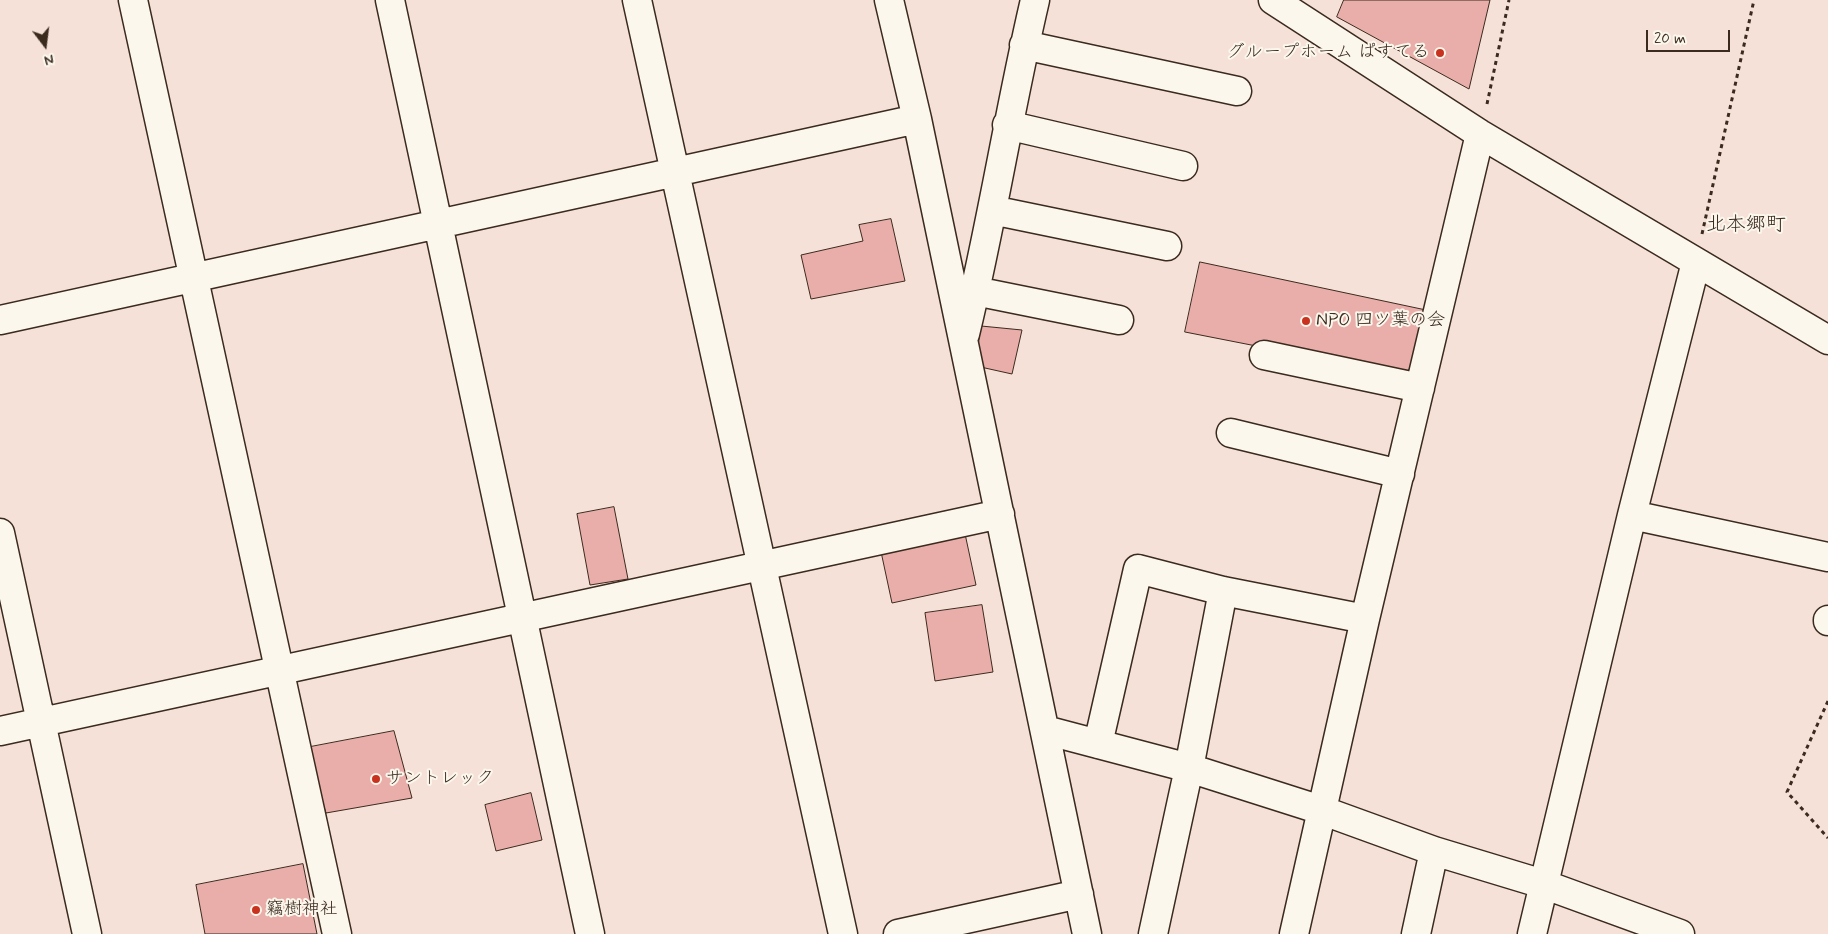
<!DOCTYPE html>
<html>
<head>
<meta charset="utf-8">
<style>
	body { margin:0 }
	#map { position:relative; width:1828px; height:934px; overflow:hidden; background:#f6e1d8; font-family:Mynerve,sans-serif }
	canvas { display:block }
	.north { position:absolute; left:20px; top:20px; width:50px; height:50px; -webkit-text-stroke:4px #fbf7ec; paint-order:stroke; rotate:165deg; font-size:14px; font-weight:700; line-height:20px; text-align:center; color:#3b2a1e }
	.north::after { content:''; display:block; margin:auto; width:18px; height:22px; background:#3b2a1e; clip-path:polygon(50% 0,100% 100%,50% 72%,0 100%) }
	.scale { position:absolute; left:1646px; top:30px; width:84px; height:22px; box-sizing:border-box; border:2px solid #3b2a1e; border-top:0; padding-left:6px; font-size:15px; line-height:18px; white-space:nowrap; color:#3b2a1e; -webkit-text-stroke:4px #fbf7ec; paint-order:stroke }
</style>
</head>
<body>
<div id="map">
<canvas width="1828" height="934"></canvas>
<div class="north">N</div>
<div class="scale">20 m</div>
</div>
<script>
const g = document.querySelector('canvas').getContext('2d');
g.lineJoin = 'round';
function fill(path, color) { g.fillStyle = color; g.fill(path, 'evenodd'); }
function strokePath(path, color, width, dash) { g.strokeStyle = color; g.lineWidth = width; g.lineCap = dash ? 'butt' : 'round'; g.setLineDash(dash || []); g.stroke(path); }
function write(font, color, halo, rows, align = 'center') {
  g.font = font + ' Mynerve,"Klee One",sans-serif'; g.lineWidth = 4; g.setLineDash([]); g.textBaseline = 'middle'; g.strokeStyle = halo; g.fillStyle = color; for (const [text, x, y, turn = 0] of rows) {
    g.save(); g.translate(x, y); g.rotate((+turn || 0) * Math.PI / 180); g.textAlign = isNaN(turn) ? turn : align; if (halo) g.strokeText(text, 0, 0); g.fillText(text, 0, 0); g.restore();
  }
}
const building = new Path2D(`
	M1344 0H1490L1469 89 1337 17Z
	M891 219 905 281 811 299 801 255 863 241 859 225Z
	M1200 262 1426 310 1409 376 1185 332Z
	M981 326 1022 330 1012 374 976 366Z
	M614 507 628 579 590 585 577 514Z
	M964 529 976 585 892 603 880 547Z
	M982 605 993 672 935 681 925 613Z
	M394 731 412 798 326 813 305 748Z
	M531 793 542 840 496 851 485 805Z
	M303 864 317 934H205L196 885Z`);
fill(building, '#e9aea9');
strokePath(building, '#3b2a1e', 1);
const minor = new Path2D(`
	M133 0 337 934
	M390 0 590 934
	M637 0 843 934
	M889 0 917 119 1087 934
	M1273 0 1480 134 1828 340
	M1024 45 1237 91
	M1007 125 1183 166
	M992 210 1167 246
	M975 291 1119 320
	M0 320 917 119
	M965 334C992 223 1009 111 1035 0
	M1264 355 1420 388
	M1231 433 1400 474
	M1632 515 1828 557
	M0 533 87 934
	M1828 621V620
	M1045 730 1189 768 1321 810 1434 851 1543 884 1680 934
	M0 731 1000 514
	M1098 744 1138 569 1223 591 1365 619
	M898 934 1079 894
	M1153 934 1189 768 1223 591
	M1294 934 1365 619 1480 134
	M1416 934 1434 851
	M1532 934 1632 515 1696 262`);
strokePath(minor, '#3b2a1e', 31);
strokePath(new Path2D(`
	M1487 104 1509 0
	M1702 234 1754 0
	M1828 701 1787 792 1828 838`), '#3b2a1e', 3, [4, 4]);
strokePath(minor, '#fbf7ec', 28);
for (const [x, y, r, color] of [
	[1440,53,5,"#c8321e"],
	[1306,321,5,"#c8321e"],
	[376,779,5,"#c8321e"],
	[256,910,5,"#c8321e"]
]) { const dot = new Path2D(); dot.arc(x, y, r, 0, 2 * Math.PI); g.fillStyle = color; g.fill(dot); strokePath(dot, '#fbf7ec', 2); }
write('18px', '#3b2a1e', '#fbf7ec', [
	["グループホーム ぱすてる",1430,53,"right"],
	["NPO 四ツ葉の会",1316,321],
	["サントレック",386,779],
	["竊樹神社",266,910]
], 'left');
write('20px', '#3b2a1e', '#fbf7ec', [
	["北本郷町",1746,226]
]);
</script>
</body>
</html>
